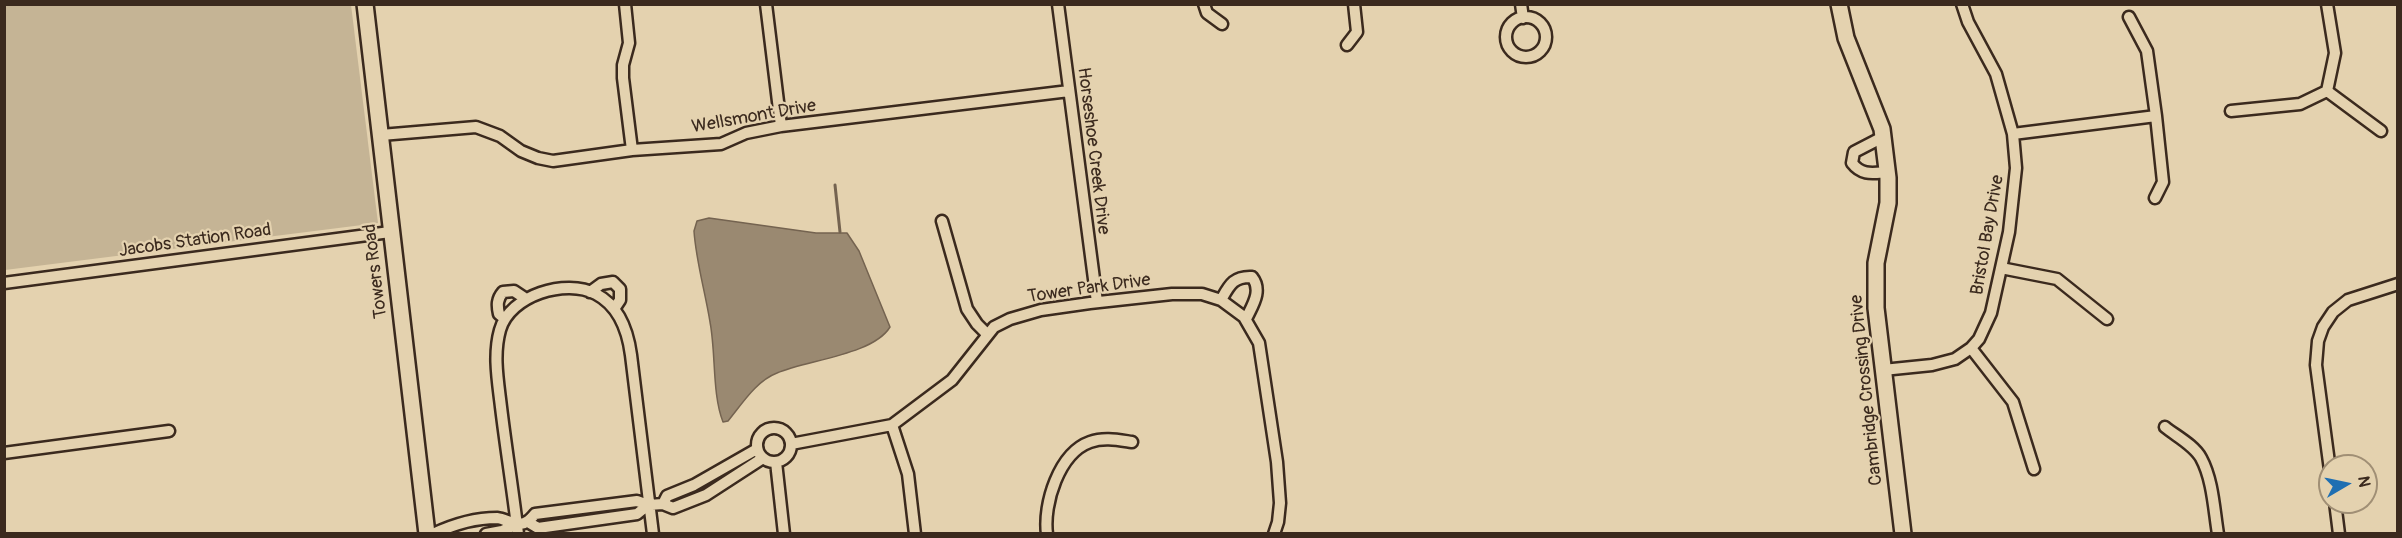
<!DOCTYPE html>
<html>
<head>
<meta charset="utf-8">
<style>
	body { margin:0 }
	#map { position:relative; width:2402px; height:538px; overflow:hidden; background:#e4d2af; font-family:Pangolin,sans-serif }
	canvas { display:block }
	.frame { position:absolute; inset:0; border:6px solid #3b2a1e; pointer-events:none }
	.north { position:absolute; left:2318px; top:454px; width:60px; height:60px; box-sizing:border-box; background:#e4d2af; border:2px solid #a08f75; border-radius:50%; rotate:81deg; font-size:16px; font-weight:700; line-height:24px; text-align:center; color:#3b2a1e }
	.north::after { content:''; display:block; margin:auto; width:21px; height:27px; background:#1f6fb2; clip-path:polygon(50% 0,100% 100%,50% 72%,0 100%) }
</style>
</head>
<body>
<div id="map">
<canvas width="2402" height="538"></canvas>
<div class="frame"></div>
<div class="north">N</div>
</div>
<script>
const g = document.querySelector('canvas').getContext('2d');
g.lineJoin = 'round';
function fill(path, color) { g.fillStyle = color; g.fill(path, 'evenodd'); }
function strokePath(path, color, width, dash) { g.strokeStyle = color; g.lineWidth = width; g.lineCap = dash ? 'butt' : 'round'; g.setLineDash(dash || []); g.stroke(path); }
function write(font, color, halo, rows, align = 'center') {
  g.font = font + ' Pangolin,sans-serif'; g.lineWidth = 4.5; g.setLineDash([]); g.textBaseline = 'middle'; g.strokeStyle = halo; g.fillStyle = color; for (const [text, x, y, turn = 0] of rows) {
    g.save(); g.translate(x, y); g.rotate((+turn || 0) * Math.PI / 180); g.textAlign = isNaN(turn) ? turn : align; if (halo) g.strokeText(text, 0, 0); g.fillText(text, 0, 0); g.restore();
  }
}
fill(new Path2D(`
	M4 5H351L378 223 5 270Z`), '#c5b495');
const water = new Path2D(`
	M709 218 816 233H847L859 251 890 327C873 355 807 360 777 373 756 381 742 404 728 421L723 422C712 394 716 353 710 322 705 291 696 261 694 231L697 221Z`);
fill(water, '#9a8971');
strokePath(water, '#746350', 1.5);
strokePath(new Path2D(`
	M835 185 840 232`), '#746350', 3);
const street = new Path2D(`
	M625 4 629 43 623 65V78L632 150
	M766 4 781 126
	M1058 4 1097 302
	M1204 4 1207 13 1222 24
	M1521 4 1523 18
	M2129 17 2147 51 2156 116 2163 182 2155 198
	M1506 37a20 20 0 1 1 40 0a20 20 0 1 1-40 0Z
	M1347 45 1357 32 1354 4
	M2327 91 2335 53 2327 4
	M2327 91 2381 131
	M2231 111 2300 104 2327 91
	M2013 134 2156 116
	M381 135 476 127 500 136 521 151 538 158 553 161 632 150 721 144 746 133 781 126 1069 91
	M1883 137 1854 152 1852 163C1862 176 1873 173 1887 172
	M942 221 967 309 977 324 987 334
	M2001 268 2057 279 2107 319
	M4 283 390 232
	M590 292 601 284 613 282 620 289V300L614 309
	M1221 300C1229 286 1233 276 1252 277 1263 291 1252 306 1246 319
	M505 319 499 314C497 305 497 299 503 292L514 291 526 299
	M1971 348 2013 402 2034 469
	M1883 370 1932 365 1955 359 1971 348 1979 339 1991 313 2009 232 2016 168 2013 134 1996 74 1968 22 1962 4
	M892 425 908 474 915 534
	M2165 427C2176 436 2194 445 2201 458 2213 480 2214 510 2218 534
	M757 445a17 17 0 1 1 34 0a17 17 0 1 1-34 0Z
	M791 444 892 425 952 380 994 327 1010 319 1041 310 1090 303 1172 294H1202L1221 300 1244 317 1259 343 1277 462 1280 503 1278 522 1274 534
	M4 453 169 431
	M776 462 784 534
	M2330 470 2316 365 2318 341 2323 327 2333 312 2348 300 2398 284
	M2335 502 2339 534
	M663 504 673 508 706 495 763 458
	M528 522 538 528 637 514 648 505
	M433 534C452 525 476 518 497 518 505 519 512 524 520 524 527 523 530 520 535 514L637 501 648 505 663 504 667 496 694 485 757 449
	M486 534 502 531 517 524
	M518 534C513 491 506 449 501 407 498 381 493 355 500 330 510 295 566 278 596 294 619 306 628 332 631 355L653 534
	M1047 534C1043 504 1059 453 1090 442 1104 437 1118 440 1132 442`);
const secondary = new Path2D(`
	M365 4 427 534
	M1839 4 1846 38 1882 129 1888 178V203L1876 263V308L1903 534`);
strokePath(street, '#3b2a1e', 15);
strokePath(secondary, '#3b2a1e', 20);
strokePath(street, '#e4d2af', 10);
strokePath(secondary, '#e4d2af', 15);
write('18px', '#3b2a1e', '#e4d2af', [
	["Wellsmont Drive",754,117,-10],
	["Horseshoe Creek Drive",1093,151,83],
	["Bristol Bay Drive",1988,235,-80],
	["Jacobs Station Road",195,241,-8],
	["Towers Road",376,271,-97],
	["Tower Park Drive",1089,289,-8],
	["Cambridge Crossing Drive",1867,390,-96]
]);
</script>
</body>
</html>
